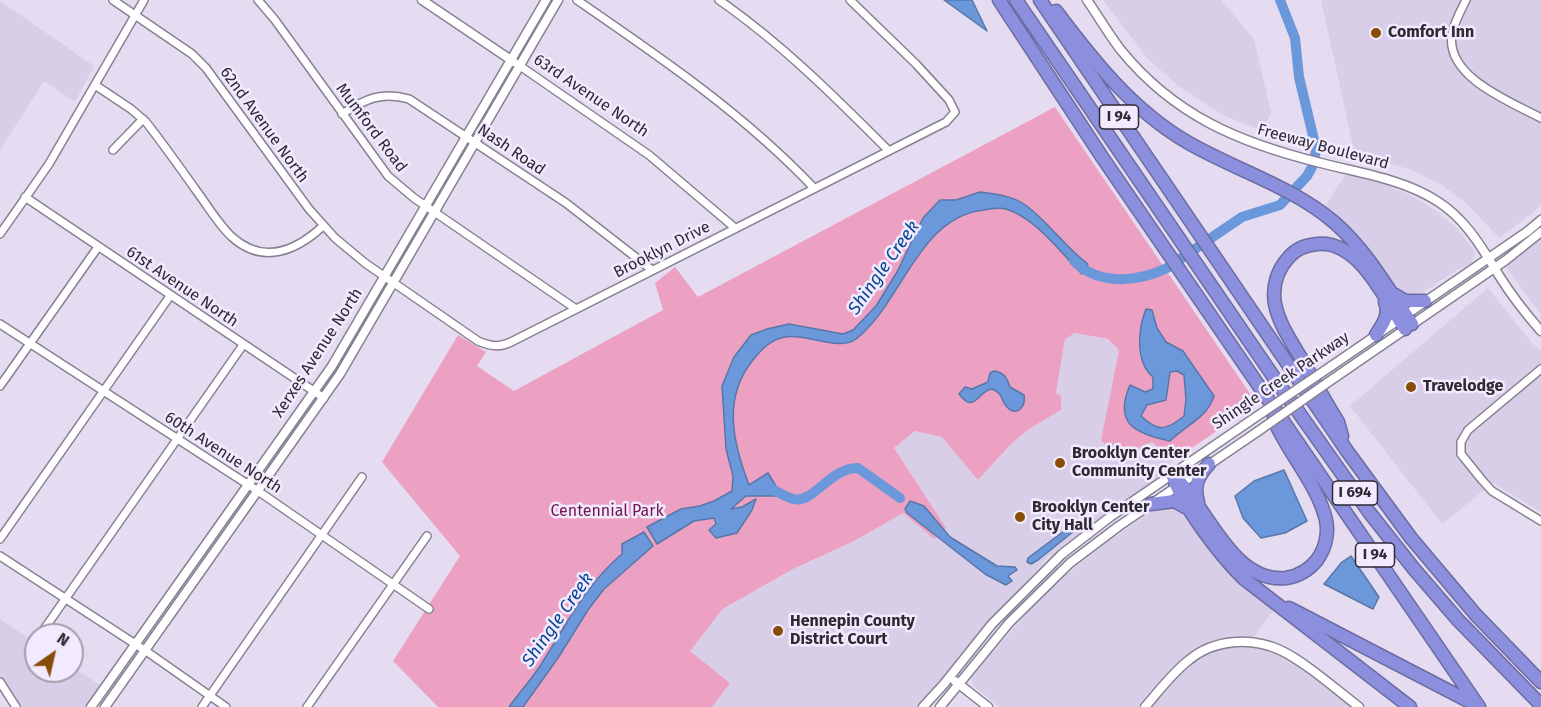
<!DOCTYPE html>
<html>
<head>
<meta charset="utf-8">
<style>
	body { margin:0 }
	#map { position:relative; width:1541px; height:707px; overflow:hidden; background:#e5dcf1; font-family:"Fira Sans",sans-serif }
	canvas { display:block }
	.north { position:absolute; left:24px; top:623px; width:60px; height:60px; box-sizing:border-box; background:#f2eafe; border:2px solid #a39dac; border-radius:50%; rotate:34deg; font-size:16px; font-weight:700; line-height:24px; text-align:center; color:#2d2a32 }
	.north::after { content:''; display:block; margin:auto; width:21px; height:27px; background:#884d07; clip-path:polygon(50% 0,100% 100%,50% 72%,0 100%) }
</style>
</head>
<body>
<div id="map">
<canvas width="1541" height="707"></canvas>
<div class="north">N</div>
</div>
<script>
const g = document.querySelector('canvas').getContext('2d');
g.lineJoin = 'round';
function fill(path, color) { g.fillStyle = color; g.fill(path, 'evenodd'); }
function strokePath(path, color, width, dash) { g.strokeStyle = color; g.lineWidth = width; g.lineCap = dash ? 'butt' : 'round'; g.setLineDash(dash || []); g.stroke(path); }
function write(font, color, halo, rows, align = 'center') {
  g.font = font + ' "Fira Sans",sans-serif'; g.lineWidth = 5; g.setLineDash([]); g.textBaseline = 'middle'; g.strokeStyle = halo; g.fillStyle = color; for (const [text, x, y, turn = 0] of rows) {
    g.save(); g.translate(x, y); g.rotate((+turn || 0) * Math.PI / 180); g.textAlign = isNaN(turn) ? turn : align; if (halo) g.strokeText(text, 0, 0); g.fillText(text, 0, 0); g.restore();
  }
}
fill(new Path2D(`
	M1103 0H1221L1254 39 1271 112 1263 131 1223 115 1180 87 1149 60Z
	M1321 0H1541V204L1535 211 1499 238 1468 205 1442 185 1409 169 1355 155Z
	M0 1 94 66 75 102 44 81 0 150Z
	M1346 174 1387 185 1414 197 1433 209 1455 226 1475 252 1472 263 1455 271 1419 295 1402 297 1322 210Z
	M1541 239V315L1507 268 1509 263Z
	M1488 288 1533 344 1541 351V512L1493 483 1442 524 1350 406Z
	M1075 333 1108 339 1119 350 1101 441 1152 442 1174 460 1159 476 1056 554 1050 555 966 649 934 693 917 707H712L730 683 690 651 724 609 791 570 854 541 903 513 934 539 917 485 894 448 915 431 942 437 978 480 1012 443 1032 427 1061 410 1056 394 1065 339Z
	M1164 503H1177L1275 608 1254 637 1219 639 1201 646 1180 662 1138 707H999L975 687 971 680V674L982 659 995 650 1029 611 1065 576 1109 541Z
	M0 619 36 643V671H72V667L103 687 87 707H21L0 675Z
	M1244 645 1265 648 1285 657 1352 707H1150L1177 676 1191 663 1208 652 1224 647Z`), '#d8cee8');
fill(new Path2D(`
	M1055 107 1257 404 1174 460 1152 442 1116 457 1101 440 1119 350 1108 339 1075 333 1065 339 1056 393 1061 396V410L1032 427 1012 443 978 480 942 437 915 431 894 448 946 528 934 539 903 513 854 541 791 570 723 609 690 651 730 683 712 707H438L393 661 460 556 382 462 458 335 486 352 477 366 514 391 663 310 655 283 675 267 698 297Z`), '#eca1c3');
const water = new Path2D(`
	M944 0H972L987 31Z
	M980 192C996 194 1015 196 1028 207 1050 224 1066 248 1088 264L1082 274C1060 252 1037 219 1006 209 1000 207 990 209 984 210 918 217 903 302 856 339 840 352 806 333 785 337 770 340 762 349 753 360 722 398 733 443 749 485L768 473 782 496H746L731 509 742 507 756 499 752 510 737 533 716 538 709 530 716 524 714 518 694 521 657 544 647 527 681 509 700 506 714 501 732 491 733 476 726 449 722 386 734 357 751 335 767 329 789 324 843 334 853 330 876 306 897 272 923 218 940 200H956Z
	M1146 309 1152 310 1157 328 1166 342 1183 351 1214 396C1207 418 1186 425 1170 441 1136 434 1113 424 1130 385L1145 392 1153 389V377C1135 362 1138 329 1146 309ZM1177 371 1184 375 1186 400 1184 416C1166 431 1158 432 1141 416L1147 405 1166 400 1170 372Z
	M994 371C1004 372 1007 378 1010 387L1024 395C1026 406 1017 418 1007 407 1000 400 1004 394 992 389 977 391 975 415 959 394L965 387 972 389 988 382 990 373Z
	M1284 470 1307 521 1285 533 1261 538 1243 518 1235 496 1254 481Z
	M910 501 924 506 950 537 997 566 1015 567 1017 570 1008 576 1012 581 1006 585 985 574 907 513 905 509Z
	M1076 522 1084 523 1038 560 1031 564 1027 562 1028 558Z
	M644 532 653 546 604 589 588 610 558 658 523 707H509C519 693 531 680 540 666 566 626 585 585 622 554V544Z
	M1351 556 1379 597 1373 609 1324 584 1342 562Z`);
fill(water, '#6b98db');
strokePath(water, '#5877a8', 1.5);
strokePath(new Path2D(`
	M1074 261C1099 286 1138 282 1167 268L1242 217 1280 205 1307 176 1312 167 1316 151 1314 140 1299 77 1295 38 1280 0
	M767 487C776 490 784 497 794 499 813 504 831 467 858 468L900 498`), '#6b98db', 10);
const minor = new Path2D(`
	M113 0 192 54 206 68 309 209 335 238 365 263 478 341C490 346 499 348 511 342L946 122 955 112 949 100 916 64 850 0
	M258 0 275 20 388 176 414 198 576 309
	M577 0C660 57 744 114 814 188
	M719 0C781 43 834 96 888 150
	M1466 0C1461 10 1454 23 1452 34 1445 77 1511 102 1541 118
	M520 66 649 155 735 228
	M95 85 131 109 146 122C164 145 181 169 198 193 209 208 219 225 232 237 263 265 296 251 323 226
	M342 114C365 99 382 91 409 99L566 203 652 270
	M113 150 143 119
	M25 197 324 398
	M0 234 49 164 144 0
	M0 324 258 491 429 609
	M1541 369 1468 430 1461 442V454L1482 480 1492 491 1541 521
	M0 386 98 247
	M0 539 170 296
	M0 556 146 651 226 707
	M40 635 243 345
	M0 682 16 707
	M202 707 362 477
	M307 707 427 536`);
const tertiary = new Path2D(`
	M422 0 514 62
	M1087 0C1098 16 1108 33 1120 49 1174 116 1240 143 1321 163 1359 173 1403 179 1437 201 1466 219 1482 248 1500 277 1512 296 1526 314 1541 331
	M1330 367 1528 231 1541 220
	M1327 383 1506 260 1541 232
	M955 681 988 707
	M91 707 332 366 546 0
	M105 707 340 374 558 0
	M923 707 944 684 992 624 1062 554 1110 517 1250 421
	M940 707 1009 623 1070 563 1119 526 1257 432
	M1145 707C1159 691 1172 673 1189 660 1214 639 1251 637 1280 650 1304 661 1337 690 1359 707`);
const motorway = new Path2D(`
	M999 0 1102 157 1479 707
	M1016 0 1273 376 1369 512 1414 569 1458 620 1541 705
	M1040 0 1347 451 1411 538 1476 615 1541 682
	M1056 11C1093 60 1132 110 1187 142 1235 170 1292 186 1335 223 1367 251 1388 289 1412 324
	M1395 295 1405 301H1425
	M1376 335C1383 324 1390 315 1385 302
	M1342 436 1338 422C1325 401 1313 379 1301 358 1291 341 1279 324 1275 304 1272 287 1277 270 1289 257 1296 249 1306 245 1317 244 1359 239 1385 300 1405 329
	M1172 474C1206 503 1231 584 1286 578 1299 576 1309 570 1317 560 1325 549 1329 534 1326 520 1320 493 1300 467 1286 443 1282 435 1276 427 1274 418
	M1173 477C1184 508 1219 554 1243 578L1410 707
	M1198 502C1193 486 1198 476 1209 464
	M1151 504 1174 501 1187 508
	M1289 608 1476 705`);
strokePath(minor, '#888093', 10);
strokePath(tertiary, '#888093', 11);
strokePath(motorway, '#6b6ca1', 15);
strokePath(minor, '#fff', 7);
strokePath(tertiary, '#fff', 8);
strokePath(motorway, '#8c8fdd', 12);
const tertiaryBridge = new Path2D(`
	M1250 421 1330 367
	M1257 432 1327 383`);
strokePath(tertiaryBridge, '#888093', 11, []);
strokePath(tertiaryBridge, '#fff', 8);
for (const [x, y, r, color] of [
	[1376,33,6,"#884d07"],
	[1411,387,6,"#884d07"],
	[1060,463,6,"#884d07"],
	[1020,517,6,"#884d07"],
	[778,631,6,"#884d07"]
]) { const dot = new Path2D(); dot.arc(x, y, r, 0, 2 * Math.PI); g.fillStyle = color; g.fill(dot); strokePath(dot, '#f2eafe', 2); }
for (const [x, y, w] of [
	[1119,117,39],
	[1355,493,45],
	[1375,555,39]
]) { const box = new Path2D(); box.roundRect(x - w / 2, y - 12, w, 24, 4.5); g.fillStyle = '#f2eafe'; g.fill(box); strokePath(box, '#2d2a32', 1.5); }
write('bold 15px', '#2d2a32', null, [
	["I 94",1119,117],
	["I 694",1355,493],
	["I 94",1375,555]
]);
write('bold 16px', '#2d2a32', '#f2eafe', [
	["Comfort Inn",1388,33],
	["Travelodge",1423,387],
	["Brooklyn Center",1072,454],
	["Community Center",1072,472],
	["Brooklyn Center",1032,508],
	["City Hall",1032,526],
	["Hennepin County",790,622],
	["District Court",790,640]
], 'left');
write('16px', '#2d2a32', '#f2eafe', [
	["63rd Avenue North",591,96,34],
	["62nd Avenue North",264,125,54],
	["Mumford Road",371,128,53],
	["Freeway Boulevard",1323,147,15],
	["Nash Road",511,150,34],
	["Brooklyn Drive",662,250,-27],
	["61st Avenue North",182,287,34],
	["Xerxes Avenue North",318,353,-57],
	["Shingle Creek Parkway",1281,381,-34],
	["60th Avenue North",223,453,33]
]);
write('16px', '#74134b', '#f2eafe', [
	["Centennial Park",607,512]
]);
write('italic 18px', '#094795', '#f2eafe', [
	["Shingle Creek",884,268,-55],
	["Shingle Creek",558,620,-55]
]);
</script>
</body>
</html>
